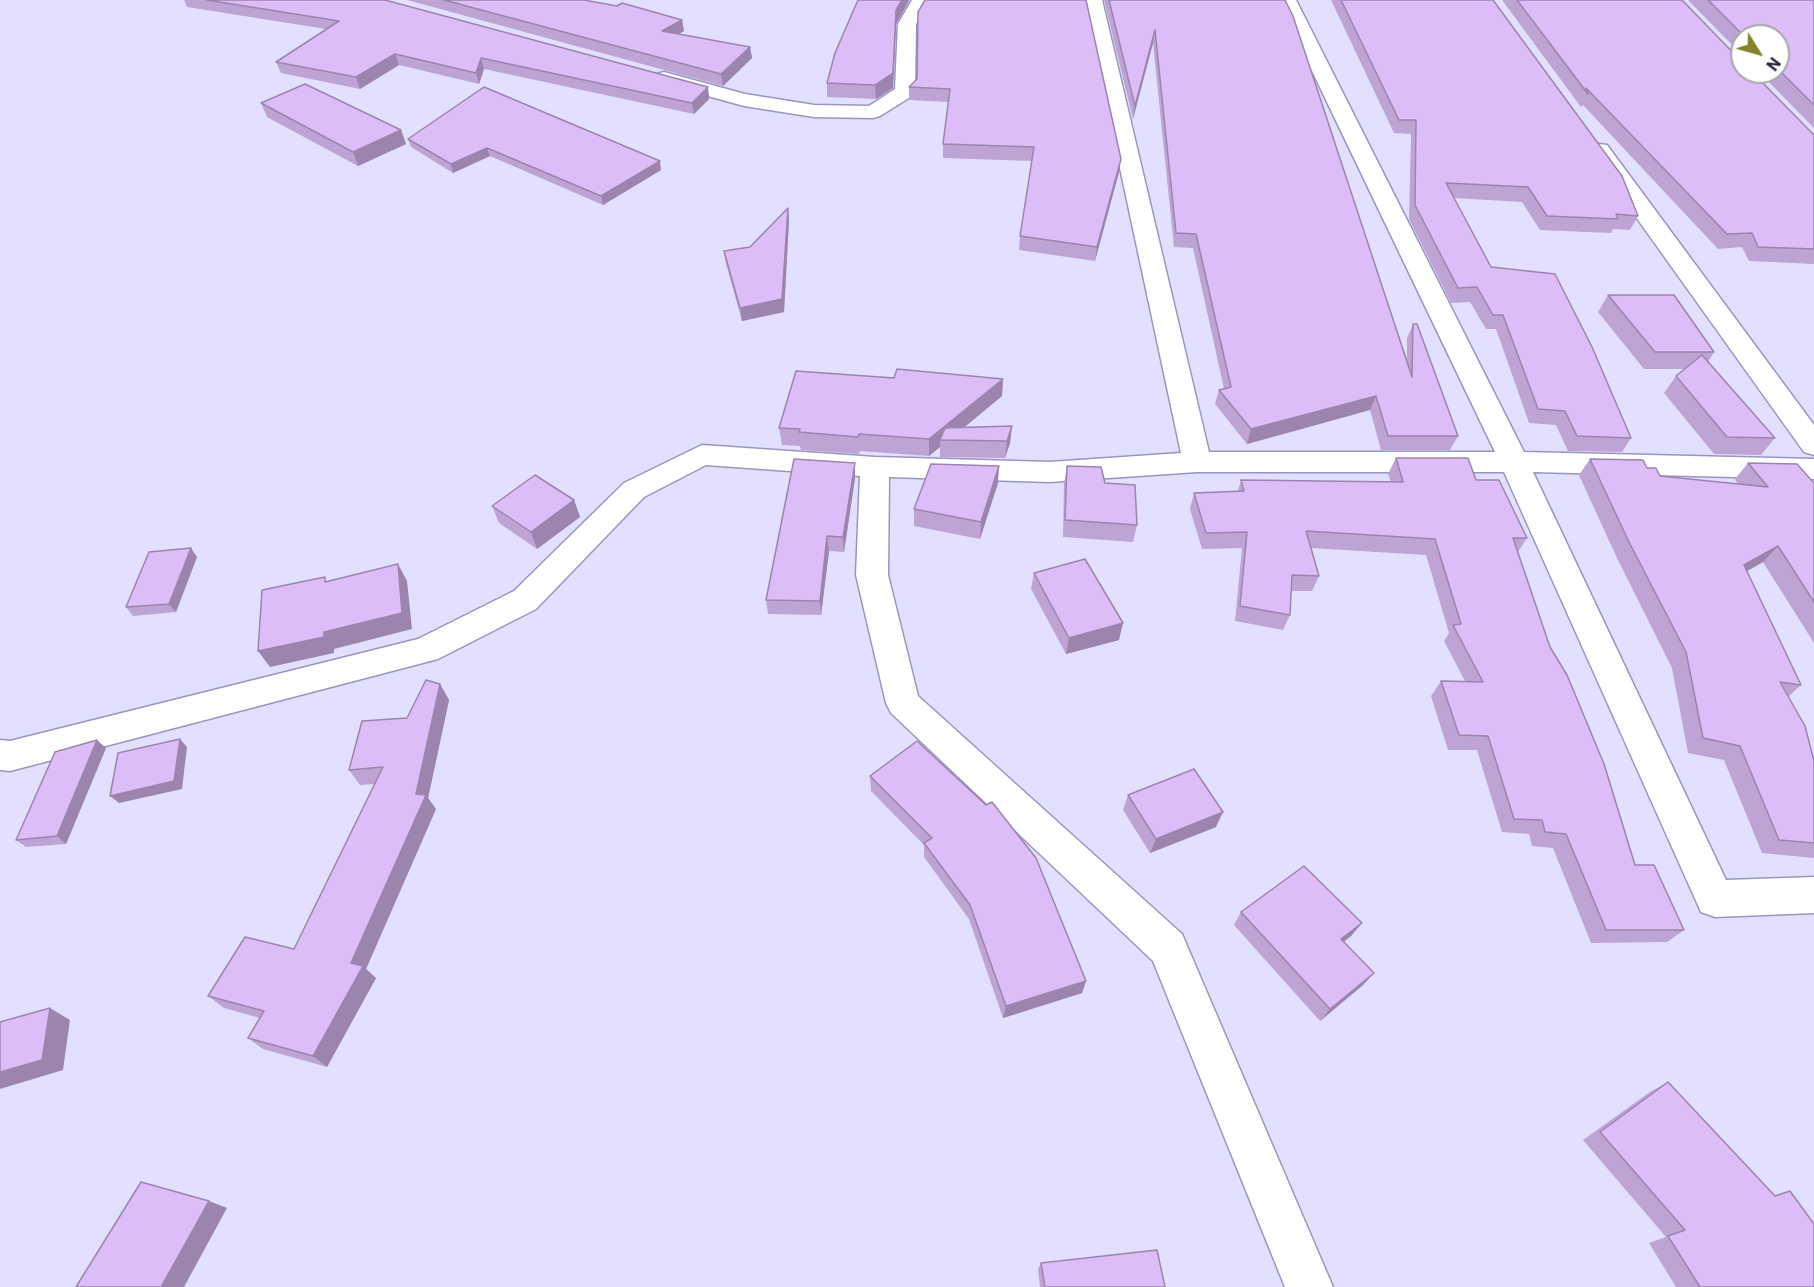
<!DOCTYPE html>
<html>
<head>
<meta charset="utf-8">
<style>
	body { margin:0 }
	#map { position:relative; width:1814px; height:1287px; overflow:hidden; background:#e2e0fe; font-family:Roboto,sans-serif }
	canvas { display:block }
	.north { position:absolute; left:1730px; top:24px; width:60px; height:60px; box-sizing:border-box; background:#fff; border:2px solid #a7a6ad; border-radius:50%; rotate:127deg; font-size:16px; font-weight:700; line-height:24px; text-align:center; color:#232133 }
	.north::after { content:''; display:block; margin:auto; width:21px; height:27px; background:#83822a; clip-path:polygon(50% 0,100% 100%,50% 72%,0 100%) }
</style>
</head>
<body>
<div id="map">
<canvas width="1814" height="1287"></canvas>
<div class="north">N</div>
</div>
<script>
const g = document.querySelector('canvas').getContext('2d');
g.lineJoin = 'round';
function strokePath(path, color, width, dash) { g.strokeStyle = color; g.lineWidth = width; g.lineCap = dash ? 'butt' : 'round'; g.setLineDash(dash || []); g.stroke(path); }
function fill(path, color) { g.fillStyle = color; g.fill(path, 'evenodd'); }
const street = new Path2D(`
	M912 0H930L916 24 915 92 912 96 880 116 873 118 814 117 744 106 657 82 654 78 657 74 664 72 745 94 814 105 869 106 895 89 898 24Z
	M1084 0H1102L1209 452H1495L1278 0H1296L1524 452 1814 459V479L1533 472 1726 880 1814 877V913L1715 917 1701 912 1504 472H1197L1050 482 889 477 888 575 918 696 1182 934 1333 1287H1285L1153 961 891 713 886 703 856 575 860 476 706 465 644 497 536 609 438 659 10 771 0 770V740L10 741 418 639 514 591 624 483 702 445 875 457 1050 462 1181 453Z
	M1599 144 1607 145 1814 425V455L1804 452 1588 150 1591 145Z`);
strokePath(street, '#9995c3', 3);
fill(street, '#fff');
fill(new Path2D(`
	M184 0H385L708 87 709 99 694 114 484 69 479 84 399 65 360 89 281 73 276 62 326 29 187 7Z
	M407 0H584L682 20 684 31 679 34 750 47 752 58 723 86Z
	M925 0 1119 172 1095 261 1019 250 1020 236 1032 161 943 158V144L948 102 909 100V87L917 79Z
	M1104 0H1285L1407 359V338L1413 324 1458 436 1450 450H1381L1370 410 1247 444 1215 404 1219 390 1224 389 1193 248 1174 247 1153 43 1133 119Z
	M1331 0H1493L1638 216 1630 230 1613 229 1611 233 1540 230 1522 202 1454 198 1491 267 1631 438 1622 452 1568 451 1556 425 1529 423 1496 329H1486L1470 302 1451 303 1409 219 1411 134 1394 133Z
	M1502 0H1682L1814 135V264L1749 261 1742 247 1718 249 1583 105 1581 107Z
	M1688 0H1814V128L1759 72H1778V36H1742V55Z
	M909 1 896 24 893 88 876 99 827 97V83Z
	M261 103 401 130 406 144 358 166 267 117Z
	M408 139 661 170 603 205 490 156 453 173 411 147Z
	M788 208 789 220 784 312 742 321 726 264 724 251 750 247Z
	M1608 295 1714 352 1708 362 1775 438 1761 455 1714 454 1664 393 1676 376 1685 369H1644L1598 312Z
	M894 378 1003 379 1002 396 964 427 1012 426 1010 443 1005 458 940 457V447L929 456 860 451 859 454 801 450 800 446 782 445 779 428Z
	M1396 458 1476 480 1527 538 1518 552 1550 647 1635 865 1684 930 1667 942 1591 943 1553 848 1532 846 1529 834 1502 832 1477 750H1448L1431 696 1441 681H1465L1444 641 1449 633 1426 555 1311 548 1319 576 1312 591H1291L1290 615 1283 630 1235 621 1242 548 1202 549 1190 509 1194 493 1238 491 1241 480 1391 482 1388 474Z
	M1590 459 1647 468 1660 476 1738 484 1735 479 1748 463 1814 483V643L1763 562 1747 571 1801 685 1788 697 1814 761V858L1762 853 1724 760 1688 753 1672 668 1617 558 1579 475Z
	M1067 466 1105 483 1137 525 1133 542 1063 537 1064 483Z
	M855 478 844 552 829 551 821 615 768 614 766 600Z
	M998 483 980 539 914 526V509Z
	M574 500 580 517 537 549 499 523 492 506Z
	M197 557 176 612 133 616 126 607Z
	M1034 573 1119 640 1066 654 1031 589Z
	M440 684 449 700 428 798 436 809 366 969 376 978 327 1067 263 1049 248 1038 260 1018 224 1008 208 996 294 949 375 784 360 785 349 770 407 718Z
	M106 748 66 844 26 847 16 840Z
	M870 776 1086 981 1082 993 1003 1018 969 919 924 857V845L871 791Z
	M1128 795 1216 827 1150 853 1123 810Z
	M1241 912 1362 923 1351 936 1344 942 1374 973 1363 985 1320 1021 1234 925Z
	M1668 1082 1814 1287H1676L1649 1243 1666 1237 1583 1140 1650 1092Z
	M1041 1263 1165 1287H1040L1038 1269Z`), '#bea3d5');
fill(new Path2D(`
	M902 0H909V1L896 24 893 88 876 99 875 85 896 10Z
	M682 20 684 31 664 42 662 31Z
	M1155 30 1153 43 1133 119 1135 106Z
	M750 47 752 58 723 86 721 74Z
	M395 54 399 65 360 89 356 77Z
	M481 58 484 69 479 84 476 73Z
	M708 87 709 99 694 114 692 103Z
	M401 130 406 144 358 166 353 152Z
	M487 148 490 156 453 173 451 164Z
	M1121 159 1119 172 1095 261 1097 247Z
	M660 161 661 170 603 205 601 196Z
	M788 208 789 220 784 312 742 321 740 308Z
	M1003 379 1002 396 949 440H940V447L929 456V439Z
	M1376 396 1370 410 1247 444 1251 429Z
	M1012 426 1010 443 1005 458 1007 441Z
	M855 463V478L844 552 843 537Z
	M999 466 998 483 980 539 981 522Z
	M574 500 580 517 537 549 531 532Z
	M827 536 829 551 821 615 820 601Z
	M1778 546 1763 562 1729 581 1744 565Z
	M191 548 197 557 176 612 169 604Z
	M398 564 407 581 412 629 334 649V653L270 667 258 651 324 632Z
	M1123 623 1119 640 1066 654 1069 638Z
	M440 684 449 700 428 798 436 809 366 969 376 978 327 1067 313 1056 351 963 416 794Z
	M180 739 187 747 182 789 119 803 110 796Z
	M97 740 106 748 66 844 57 836Z
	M1223 812 1216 827 1150 853 1156 839Z
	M1362 923 1351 936 1331 951 1341 939Z
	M1374 973 1363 985 1320 1021 1330 1009Z
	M1086 981 1082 993 1003 1018 1006 1006Z
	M50 1008 70 1020 63 1070 0 1089V1072Z
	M209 1201 227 1208 184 1287H161Z`), '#9b84ae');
const building = new Path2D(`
	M207 0H385L708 87 692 103 481 58 476 73 395 54 356 77 276 62 339 21Z
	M444 0H584L617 6 622 3 682 20 662 31 750 47 721 74Z
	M858 0H902L896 10 893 73 875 85 827 83 835 53Z
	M925 0H1086L1121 159 1097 247 1020 236 1034 147 943 144 950 89 909 87 917 79 918 12Z
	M1109 0H1285L1293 16 1412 377 1413 324H1417L1458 436H1388L1376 396 1251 429 1219 390 1231 387 1196 234 1176 233 1155 30 1135 106Z
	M1341 0H1493L1622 176 1638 216 1616 214 1618 219 1547 216 1528 187 1446 183 1491 267 1555 274 1592 347 1631 438 1577 436 1565 411 1538 409 1503 315H1493L1477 287 1458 288 1415 205 1416 120H1399Z
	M1517 0H1682L1742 62V72H1752L1814 135V249L1758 247 1752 233 1727 234 1586 88 1588 94Z
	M1708 0H1814V105L1778 69V36H1744Z
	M305 84 401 130 353 152 261 103Z
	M484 87 660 161 601 196 487 148 451 164 408 139Z
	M788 208 782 299 740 308 724 251 750 247Z
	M1608 295H1674L1714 352H1655Z
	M1702 355 1775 438 1727 437 1676 376Z
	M897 369 1003 379 929 439 859 434 858 437 799 432 800 429 779 428 796 371 894 378Z
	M1012 426 1007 441 940 440 945 428Z
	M1396 458H1468L1476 480H1499L1527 538H1513L1550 647 1567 675 1604 764 1635 865H1654L1684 930H1606L1566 834 1545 832 1542 820 1514 819 1488 736 1459 735 1441 681 1483 682 1453 625 1461 624 1435 539 1306 531 1319 576 1292 575 1290 615 1240 606 1247 532 1206 533 1194 493 1244 491 1241 480 1403 482Z
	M794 459 855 463 843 537 827 536 820 601 766 600Z
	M1590 459 1643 460 1647 468H1656L1660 476 1768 487 1748 463 1797 464 1814 483V602L1778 546 1744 565 1801 685 1780 682 1805 726 1814 761V843L1779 840 1740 746 1703 738 1686 652 1629 542Z
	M931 464 999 466 981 522 914 509Z
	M1067 466 1101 467 1105 483 1135 485 1137 525 1065 520Z
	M535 475 574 500 531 532 492 506Z
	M191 548 169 604 126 607 149 552Z
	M1085 559 1123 623 1069 638 1034 573Z
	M398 564 402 613 324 632V637L258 651 262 590 325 577V582Z
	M426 680 440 684 416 794 426 795 351 963 363 966 313 1056 248 1038 264 1011 208 996 245 937 294 949 383 767 349 770 362 721 407 718Z
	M180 739 174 781 110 796 118 753Z
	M97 740 57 836 16 840 55 752Z
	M917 741 986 805 992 802 1036 858 1086 981 1006 1006 970 905 924 843 932 838 870 776Z
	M1194 769 1223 812 1156 839 1128 795Z
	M1304 866 1362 923 1341 939 1374 973 1330 1009 1241 912Z
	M50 1008 42 1060 0 1072V1022Z
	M1668 1082 1775 1196 1790 1191 1814 1224V1287H1700L1668 1236 1685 1230 1600 1132Z
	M141 1182 209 1201 161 1287H76Z
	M1157 1250 1165 1287H1045L1041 1263Z`);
fill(building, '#ddbdf8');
strokePath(building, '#9b84ae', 1.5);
</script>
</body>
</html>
